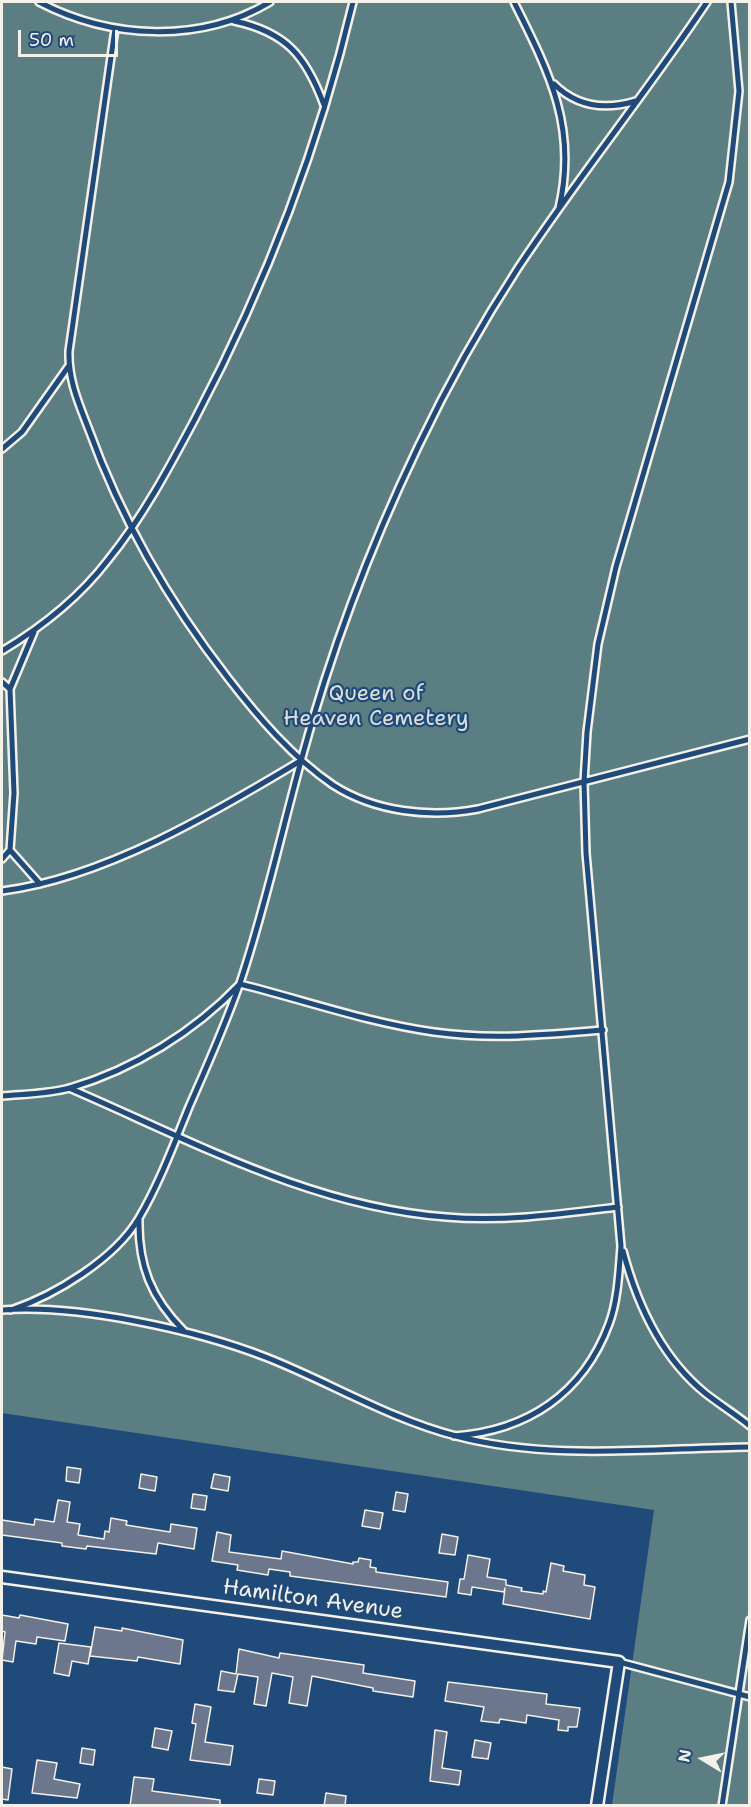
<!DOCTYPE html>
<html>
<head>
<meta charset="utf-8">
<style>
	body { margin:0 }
	#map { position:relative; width:751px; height:1807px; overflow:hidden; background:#1f4a7a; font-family:"Shantell Sans",sans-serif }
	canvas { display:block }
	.frame { position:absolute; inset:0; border:3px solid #f4f1e8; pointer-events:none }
	.north { position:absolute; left:673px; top:1729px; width:60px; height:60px; -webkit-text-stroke:4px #1f4a7a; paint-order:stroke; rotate:280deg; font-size:16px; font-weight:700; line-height:24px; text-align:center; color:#f4f1e8 }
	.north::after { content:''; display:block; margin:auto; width:21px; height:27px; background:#f4f1e8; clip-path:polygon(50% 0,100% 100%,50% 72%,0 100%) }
	.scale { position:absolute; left:18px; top:30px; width:100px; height:27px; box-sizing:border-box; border:3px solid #f4f1e8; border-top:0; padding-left:8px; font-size:18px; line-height:21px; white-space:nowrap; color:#f4f1e8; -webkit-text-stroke:4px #1f4a7a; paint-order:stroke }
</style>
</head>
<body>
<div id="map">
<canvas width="751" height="1807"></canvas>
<div class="frame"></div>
<div class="north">N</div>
<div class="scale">50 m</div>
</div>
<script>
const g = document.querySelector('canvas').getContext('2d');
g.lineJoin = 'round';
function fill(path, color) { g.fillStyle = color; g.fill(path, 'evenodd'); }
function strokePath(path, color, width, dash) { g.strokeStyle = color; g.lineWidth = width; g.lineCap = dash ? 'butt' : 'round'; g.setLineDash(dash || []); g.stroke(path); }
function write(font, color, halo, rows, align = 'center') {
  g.font = font + ' "Shantell Sans",sans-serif'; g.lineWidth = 4.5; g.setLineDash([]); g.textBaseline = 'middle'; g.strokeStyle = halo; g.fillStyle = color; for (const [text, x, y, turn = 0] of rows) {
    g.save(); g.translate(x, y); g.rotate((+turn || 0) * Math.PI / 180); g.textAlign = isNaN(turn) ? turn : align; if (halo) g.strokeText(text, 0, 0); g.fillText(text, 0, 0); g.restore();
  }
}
fill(new Path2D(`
	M2 2H749V1805H612L654 1510 2 1413Z`), '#5b7e83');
const building = new Path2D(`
	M67 1467 81 1469 79 1483 66 1481Z
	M141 1474 157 1477 155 1491 139 1488Z
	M214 1474 230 1477 228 1491 211 1488Z
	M396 1492 408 1494 405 1512 393 1510Z
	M193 1494 207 1496 205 1510 191 1508Z
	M58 1500 70 1502 67 1522 80 1524 78 1535 104 1539 105 1531 109 1532 111 1518 127 1521 126 1525 170 1532 171 1524 197 1528 194 1549 158 1543 156 1554 87 1546 86 1549 62 1546V1543L2 1535V1520L34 1525 35 1519 54 1522Z
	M365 1510 383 1513 380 1529 362 1526Z
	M217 1532 231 1535 229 1552 281 1559 282 1551 353 1564V1562H358L359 1558 371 1560 370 1567 376 1568V1572L448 1582 446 1597 290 1576V1572L269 1569 268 1575 237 1570 238 1565 212 1561Z
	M442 1534 458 1537 455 1555 439 1553Z
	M468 1555 490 1559 487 1577 506 1580V1585L522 1588 521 1591 543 1594V1591L546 1592 551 1563 564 1566 563 1571 585 1575 584 1585 595 1587 590 1619 503 1604 505 1588 504 1592 472 1587 471 1595 458 1593 460 1579H464Z
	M2 1615 19 1618 20 1615 68 1624 65 1641 37 1637 36 1644 16 1641 13 1662 2 1660 5 1632 2 1631Z
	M95 1627 122 1631V1628L183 1640 180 1664 138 1657 137 1661 90 1656Z
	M59 1643 91 1647 88 1664 72 1661 69 1676 54 1673Z
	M239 1649 279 1658 280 1653 364 1665 363 1673 415 1681 413 1697 373 1691V1688L312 1676 307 1706 289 1703 293 1677 272 1673 266 1706 254 1704 258 1677 238 1674 234 1692 218 1690 221 1671 236 1674Z
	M448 1682 547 1694 546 1704 580 1708 577 1727H568V1731L558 1730 559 1720 527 1715 526 1723 500 1719 499 1723 481 1721 484 1707 445 1701Z
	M195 1704 211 1707 205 1742 233 1746 230 1765 190 1760 196 1724 192 1723Z
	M155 1728 172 1731 168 1750 152 1747Z
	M435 1730 447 1732 442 1768 461 1771 459 1785 430 1781Z
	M475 1740 491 1743 488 1759 472 1757Z
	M82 1748 95 1750 93 1765 80 1763Z
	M37 1760 57 1763 54 1779 80 1784 77 1798 32 1793Z
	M2 1767 12 1769 8 1800 2 1799Z
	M134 1777 154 1779 152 1791 220 1800V1806H130Z
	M259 1779 275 1781 273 1795 257 1793Z
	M326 1793 346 1796 345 1806H324Z`);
fill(building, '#6c768c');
strokePath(building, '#f4f1e8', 1.5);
const lane = new Path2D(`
	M39 2C110 39 200 44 270 2
	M514 2C549 72 578 128 559 208
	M234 21C286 32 306 56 324 105
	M115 29 69 351C68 380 79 404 89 430 122 521 169 602 228 678 258 717 292 757 333 785 375 812 430 818 478 809L750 739
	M554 84C577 107 606 110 636 101
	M2 449 22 432 68 367
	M2 651C42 627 79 598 108 560 143 517 170 466 196 417 265 286 319 146 353 2
	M2 682 10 689 14 793 10 850 2 859
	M10 689 34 632
	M10 850 40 884
	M2 891C104 878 214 813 302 760
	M69 1088C190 1140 312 1207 446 1217 503 1222 561 1214 618 1207
	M2 1096C24 1094 48 1094 70 1088 134 1069 194 1032 240 984 304 1000 369 1023 434 1032 490 1040 546 1035 603 1030
	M139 1219C138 1265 151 1298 184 1331
	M623 1251C637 1304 661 1357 705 1393 719 1404 735 1414 750 1426
	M2 1310C77 1304 197 1330 268 1358 331 1383 390 1419 456 1436 550 1461 654 1448 750 1447
	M11 1310C55 1295 115 1259 139 1218 159 1184 174 1144 189 1107 207 1066 226 1024 241 980 265 908 281 834 301 761 330 653 370 547 418 447 447 386 481 325 518 268 578 177 647 92 707 2
	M454 1436C527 1431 583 1394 609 1324 618 1300 619 1271 621 1246L586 853 584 782 587 732 598 644 616 567 729 182 739 91 731 2
	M619 1662 750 1697
	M722 1806 750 1620`);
const street = new Path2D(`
	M2 1577 619 1662 597 1806`);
strokePath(lane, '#f4f1e8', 10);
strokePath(street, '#f4f1e8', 15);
strokePath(lane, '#1f4a7a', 5);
strokePath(street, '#1f4a7a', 10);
write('22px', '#dde0d9', '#1f4a7a', [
	["Queen of",376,694],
	["Heaven Cemetery",376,719]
]);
write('22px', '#f4f1e8', '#1f4a7a', [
	["Hamilton Avenue",313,1600,8]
]);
</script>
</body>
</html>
